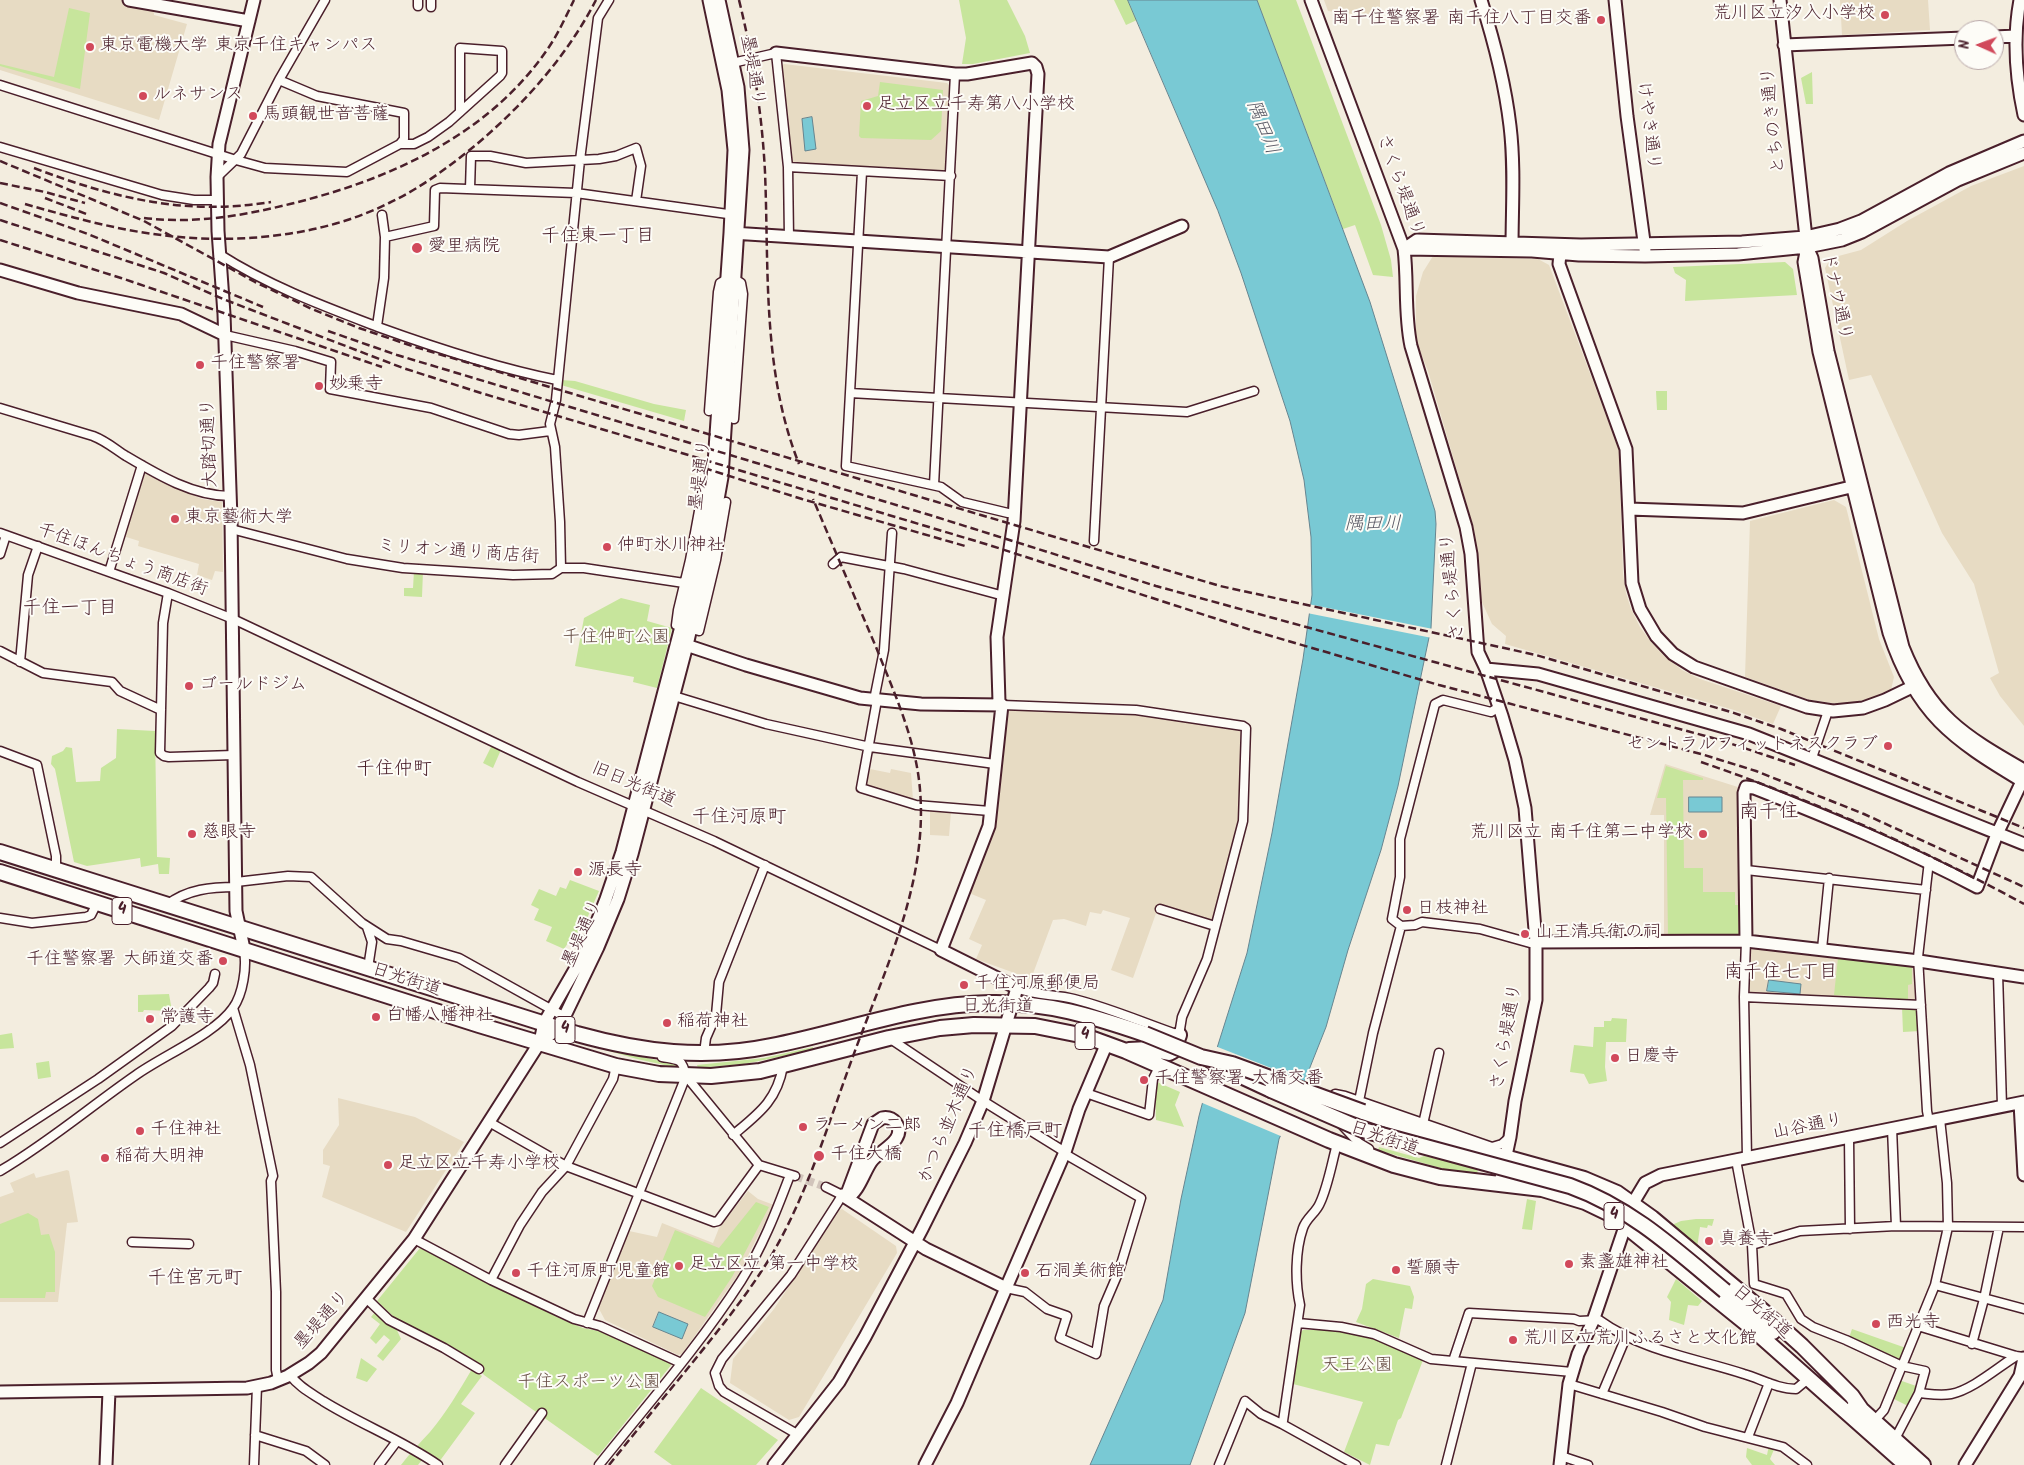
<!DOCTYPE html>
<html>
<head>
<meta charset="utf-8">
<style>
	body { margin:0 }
	#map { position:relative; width:2024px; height:1465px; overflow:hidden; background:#f3eddf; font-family:Kalam,sans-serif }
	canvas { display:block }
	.north { position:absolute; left:1954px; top:20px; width:50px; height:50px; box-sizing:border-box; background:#fdfcf7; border:1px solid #b5a4a5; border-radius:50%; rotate:272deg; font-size:14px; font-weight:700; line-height:20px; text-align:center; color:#4a1f2b }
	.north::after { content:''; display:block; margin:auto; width:18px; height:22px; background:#d1495b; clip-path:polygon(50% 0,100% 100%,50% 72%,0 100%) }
</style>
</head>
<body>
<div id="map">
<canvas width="2024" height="1465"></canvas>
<div class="north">N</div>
</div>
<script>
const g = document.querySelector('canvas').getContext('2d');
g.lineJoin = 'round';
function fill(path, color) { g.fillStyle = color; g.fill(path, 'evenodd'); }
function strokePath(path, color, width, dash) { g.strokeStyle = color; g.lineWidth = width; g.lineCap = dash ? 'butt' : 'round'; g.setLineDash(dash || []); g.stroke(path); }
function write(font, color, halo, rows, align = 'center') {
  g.font = font + ' Kalam,"Klee One",sans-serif'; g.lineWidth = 4; g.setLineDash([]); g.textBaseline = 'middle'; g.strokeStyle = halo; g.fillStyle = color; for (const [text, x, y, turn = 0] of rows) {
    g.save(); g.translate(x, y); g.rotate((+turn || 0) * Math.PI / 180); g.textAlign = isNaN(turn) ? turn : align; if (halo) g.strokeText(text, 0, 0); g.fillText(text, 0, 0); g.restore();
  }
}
fill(new Path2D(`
	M0 0H154V15L187 24 159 120 0 70Z
	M1324 0H1380V17L1328 11Z
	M1840 0H1928L1930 30 1842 35Z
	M784 64 947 83 949 85 945 169 943 171 793 164 790 160 782 65Z
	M2024 166V726L2000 696 1990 678 1999 673 1974 584 1942 533 1871 375 1849 380 1825 268 1831 258 1861 250 1907 221 1971 186Z
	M1433 256 1538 259 1549 265 1619 450 1623 574 1626 593 1631 609 1640 627 1651 642 1664 656 1682 670 1700 679 1781 706 1773 724 1734 710 1505 644 1506 636 1492 624 1481 600 1478 557 1474 529 1428 371 1419 349 1416 335V296L1423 272Z
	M144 473 202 499 222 502 223 572 215 571 212 580 197 575 199 564 138 546 139 541 123 536Z
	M1834 500 1846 507 1879 639 1894 677 1891 690 1866 700 1840 704 1810 700 1745 677 1750 521Z
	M1010 710 1136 715 1239 730 1242 734 1239 822 1213 920 1210 922 1159 905 1133 978 1111 970 1130 918 1103 910 1101 914 1090 912 1086 926 1064 919 1053 920 1031 979 976 959 982 945 969 939 986 900 969 893 993 827 1005 715Z
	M1665 764 1741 788 1743 936 1664 939V815H1650Z
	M870 769 890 773 891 769 911 773 913 800 866 786Z
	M930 810 951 812 949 836 930 835Z
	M1750 945 1916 964 1917 1003 1748 994V948Z
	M338 1098 415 1117 464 1142 406 1232 322 1197 330 1166 323 1164V1150L339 1125Z
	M67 1170 69 1171 78 1222 67 1223 58 1302H0V1197L14 1192 10 1183 34 1173 36 1178Z
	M748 1191 758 1199 774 1205 738 1275 682 1354 678 1355 605 1320 598 1307 629 1231 657 1237 662 1223 713 1243 719 1228Z
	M842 1209 896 1246 897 1253 799 1417 789 1420 730 1383 733 1359 774 1309 839 1210Z`), '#e7dbc3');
fill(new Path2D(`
	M959 0H1007L1025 36 1030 53 973 64H962L966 38Z
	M1114 0H1128L1137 20 1126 25Z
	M1257 0H1296L1381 225 1391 260 1393 277 1373 275 1355 225 1343 229Z
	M69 8 90 13 80 89 0 66V64L54 77Z
	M1812 72 1813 104H1806L1801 78Z
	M880 82 943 90 941 131 931 140 861 138 859 136 861 101 878 96Z
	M1785 262 1793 269 1797 295 1685 301 1686 280 1675 273 1673 267Z
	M561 380 575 381 654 404 686 410 684 421 561 385Z
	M1656 391H1667V410H1657Z
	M414 571H423L422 597 404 596V588H413Z
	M621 598 650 605 647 621 672 628 657 688 633 682 634 677 575 666 584 618Z
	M117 729 155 731 157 857 170 858 169 874H159L158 864 141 867 140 858 87 866 74 862 55 769 51 764 52 756 63 751 66 747 72 748 76 782 100 781 101 768 116 758Z
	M492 745 500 749V752L493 768 483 763Z
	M1666 766 1703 778V780H1683L1684 868H1703V892H1735V905H1738L1739 935 1668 936 1666 798H1657Z
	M570 880 599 891 575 946 568 943 564 949 546 941 552 927 534 920 539 909 531 905 539 889 556 896 560 887 566 889Z
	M1838 958 1912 967V984L1908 985V1000L1834 995Z
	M169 994 172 1011 144 1010 143 1012H138V995Z
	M1902 1007H1917L1920 1031 1903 1032Z
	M1612 1018 1627 1019 1626 1042H1606L1605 1067 1607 1081 1589 1084 1584 1074 1570 1072 1574 1045 1593 1047 1594 1027H1604V1021H1611Z
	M12 1033 14 1048 0 1049V1035Z
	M577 1042 678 1065V1068L637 1059Z
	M813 1047V1050L744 1064 698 1068 697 1065 764 1058Z
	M49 1061 51 1077 38 1079 36 1063Z
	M1157 1082 1180 1092 1175 1105 1184 1127 1156 1120 1155 1089Z
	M1379 1147 1419 1158 1424 1156 1478 1168 1477 1175 1454 1172 1378 1150Z
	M1527 1199 1536 1201 1532 1230 1522 1229Z
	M756 1202 769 1207 732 1277 705 1317 658 1297 652 1286 675 1230 719 1248Z
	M28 1213 38 1219 41 1235 49 1234 55 1252V1292H46L45 1298H0V1224Z
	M1696 1219H1714L1712 1226 1708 1225 1707 1228 1700 1227 1697 1248 1674 1229V1224L1681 1221Z
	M420 1248 561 1319 583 1328 603 1332 672 1364 598 1456 484 1375 476 1364 394 1317 377 1301Z
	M1373 1279 1410 1286 1414 1297 1412 1309 1405 1308 1399 1338 1356 1322 1362 1309 1366 1284Z
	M1676 1279 1702 1301 1698 1306 1688 1305 1684 1325 1669 1320 1671 1302 1667 1297Z
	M376 1311 395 1326 401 1339 383 1361 377 1356 390 1340 384 1335 376 1344 370 1338 380 1324 371 1317Z
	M1852 1329 1906 1348 1900 1362 1849 1338Z
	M1303 1330H1339L1369 1336 1423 1360 1401 1418 1398 1420 1389 1446 1376 1444 1370 1465 1344 1452 1363 1402 1293 1384 1299 1333Z
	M361 1358 377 1369 367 1382 356 1378Z
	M472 1369 482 1376 461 1404 475 1413 439 1462 427 1453 418 1465H401C410 1453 420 1443 430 1432 446 1413 459 1391 472 1369Z
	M1899 1380 1919 1387 1910 1407 1892 1398Z
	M701 1388 778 1440 756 1465H672L654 1452Z
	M1769 1445 1775 1447 1770 1459 1775 1465H1752L1746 1457 1747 1448 1767 1455Z`), '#c7e59c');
const water = new Path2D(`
	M1128 0H1257L1370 302 1435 511 1436 524 1431 628 1398 786 1381 850 1348 950 1326 1027 1299 1095 1279 1139 1245 1313 1190 1465H1090L1163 1300 1181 1199 1199 1116 1217 1048 1247 953 1272 833 1303 659 1312 595 1311 537 1304 480 1290 421 1241 273 1218 211Z
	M812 117 816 149 805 151 802 119Z
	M1689 797H1722V812H1689Z
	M1769 980 1801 984 1800 994 1767 991Z
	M659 1312 688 1324 682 1339 653 1327Z`);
fill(water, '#79c9d4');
strokePath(water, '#668590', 1);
fill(new Path2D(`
	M1308 604 1433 629 1432 638 1307 613Z
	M1215 1046 1307 1082 1283 1137 1200 1102Z`), '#f3eddf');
strokePath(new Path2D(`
	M795 1176 826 1187`), '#d1c4bb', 8, [8, 4]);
const street = new Path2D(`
	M418 0V6
	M431 0V7
	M728 64 776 53 788 167 789 238
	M279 80 317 96 404 113V139L400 144
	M0 85 236 160 265 168 347 172 400 144H414L428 137 449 122 500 76 502 73V51L460 48V112
	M0 147 162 195 194 200H217
	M788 167 951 176
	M862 172 846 466 941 487 962 502 1008 513
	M217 177 241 154 279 80 325 0
	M470 189 471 156H490L526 163 599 159 616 156 636 148 641 166 636 201
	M382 215 385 237 434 226 435 190 440 188 576 193 735 215
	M219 254C269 286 323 306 378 327 436 348 497 368 557 380
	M377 326 384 278 385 237
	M225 335 295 351 331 362 330 389 431 408 509 434 519 435 550 431
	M850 393 1187 412 1254 391
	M0 408 93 436C106 441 115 449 126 456 158 475 193 496 230 496
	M709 411 718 292 720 283 727 279
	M734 419 743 294 741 283 736 280
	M934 485 955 74
	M703 489 690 560 678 610 676 625 699 631 716 560 726 502
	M231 529 347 559 403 568 513 575 552 574 561 568H584L684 583
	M0 533 168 593 233 619 578 782 714 841 941 950
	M1094 541 1109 257
	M0 554 6 535
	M833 564 841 557 904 569 1004 596
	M561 568 560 522 555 447 550 424 556 400 580 160 598 18 609 0
	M109 572 142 465
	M168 593 163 623 160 753 164 756 169 757 234 755
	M0 651 43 673 112 682 120 691 161 710
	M20 662 28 575 38 546
	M674 696 766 724 870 747 995 764
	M874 700 884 650 892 533
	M877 700 861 788 916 805 990 811
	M1002 705 1136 710 1243 726 1246 728 1243 821 1207 959 1182 1017 1179 1035C1144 1023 1110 1008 1074 999 1055 994 1035 996 1017 988
	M0 751 37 765 56 856V869
	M1812 758 1828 711
	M1929 861 1918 957 1927 1111 1929 1121
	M1746 870 1926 890
	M236 882 288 876 311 877 362 923 387 939 401 941 459 958 565 1017
	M167 905C187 889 212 887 236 887
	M1160 909 1215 926
	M0 918 32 923 86 917 91 915 97 903
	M1401 926 1415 925 1422 922 1480 929 1530 943 1536 942
	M367 927 372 942 368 968
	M1746 941 1744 997 1747 1158
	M1822 949 1829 878
	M1998 973 2002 1106
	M1744 997 1921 1005
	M233 1008 250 1065 273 1176 271 1181 276 1292V1370L278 1380
	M889 1038 983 1101 1065 1152
	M704 1053 706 1038 716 1015 719 982 765 865
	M662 1057C679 1060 682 1058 686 1076L759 1165
	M1086 1093 1149 1115 1153 1079 1160 1065
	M1359 1101 1373 1033 1401 926 1392 919 1400 877V839L1435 704 1443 700 1491 712 1499 707
	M1330 1103 1331 1098 1335 1094 1345 1096 1492 1147 1502 1144 1510 1137
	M489 1122 566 1166 714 1222 718 1221 759 1165 795 1176
	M1341 1124 1359 1143 1369 1149
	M1423 1124 1439 1053
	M1892 1128 1896 1226
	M733 1135C758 1114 777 1101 783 1066
	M1849 1138 1850 1229
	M0 1143 98 1079 172 1026 209 988 213 983 215 974
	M1736 1160 1752 1245 1754 1284 1786 1294 1801 1319 1813 1327 1846 1340 1902 1366 1925 1371 1919 1393 1895 1439
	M0 1171C48 1143 91 1106 136 1075 164 1055 215 1034 233 1008 243 994 247 967 244 950
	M414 1239 491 1280 574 1319 600 1326 681 1363
	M132 1242 189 1244
	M1752 1245 1800 1231 1896 1226 2024 1227
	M491 1280 520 1225 542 1192 566 1166 613 1079 616 1066
	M1935 1285 2024 1309
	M1006 1288 1025 1292 1047 1309 1067 1316 1060 1338 1096 1354 1104 1306 1119 1271 1141 1198 1065 1154
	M366 1298 389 1320 444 1348 479 1369
	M587 1323 686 1076
	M1298 1323 1341 1327 1374 1334 1431 1359 1572 1372
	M1918 1326 2016 1356 2024 1357
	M1972 1344 1984 1299 1999 1227
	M1453 1361 1469 1313 1574 1319 1579 1321 1599 1320C1642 1351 1695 1358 1744 1374 1761 1379 1778 1389 1796 1389L1808 1379
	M290 1375C299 1387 311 1393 323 1401 360 1424 402 1440 438 1465
	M1569 1384 1662 1412 1705 1427 1783 1447 1807 1465
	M1919 1393C1930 1394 1940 1396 1951 1394 1972 1390 1997 1368 2016 1356
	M1602 1394 1626 1337
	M1874 1421 1884 1410 1935 1285 1948 1227 1947 1183 1940 1119
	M1282 1424 1356 1465
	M797 1434 724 1392 719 1386 715 1373 722 1359 791 1275 838 1202 842 1195 826 1187
	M255 1435 306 1451 325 1465
	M1748 1437 1769 1383
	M1561 1456 1588 1465
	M254 1465 257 1386
	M379 1465 397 1441
	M505 1465 542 1413
	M599 1465C647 1405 699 1346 741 1281 762 1248 776 1212 790 1175
	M1219 1465 1245 1401 1261 1414 1282 1424 1283 1421 1300 1305C1295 1282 1295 1251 1303 1228 1307 1217 1316 1213 1320 1203 1328 1186 1332 1162 1337 1144
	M1446 1465 1472 1363`);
const secondary = new Path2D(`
	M129 0 249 21
	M1311 0 1404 249C1408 281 1404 313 1411 346L1466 527 1471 554 1478 652 1486 669 1502 716 1515 760 1525 808 1536 942V1000L1515 1101 1510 1137 1500 1183
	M1481 0C1494 41 1505 83 1510 126 1515 167 1512 208 1512 248
	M1615 0 1627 116 1645 249
	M1780 0 1807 247 1804 262 1819 352 1889 633C1916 714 1952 739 2022 781
	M2020 0C2013 37 2016 78 2024 115
	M1994 37 2016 36
	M1784 45 1964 38
	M732 233 1109 257 1182 226
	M1807 247 1812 258 1828 351 1903 647C1930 715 1963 735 2024 770
	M1404 249 1417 240 1581 245 1742 242 1805 237 1840 229 1861 221 1949 173 2024 141
	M1405 249 1532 251 1579 255 1645 256 1738 254 1807 247 1842 240 1862 232 1958 180 2024 153
	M1560 254 1559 264 1626 449 1632 583 1640 609 1656 636 1673 654 1694 667 1807 707 1833 711 1863 708 1885 700 1912 687
	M0 270 78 293 181 314 225 335
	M1629 509 1743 513 1859 485
	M680 643 746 665 860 698 921 704 1002 705
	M1486 669 1538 674 1749 734 2024 844
	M1746 941 1744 793 1746 787 1754 788C1830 818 1905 849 1977 887L1997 834 2024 777
	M1536 942 1746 941 1919 961 2024 977
	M244 949 236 911 231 519 224 314 218 231 217 177 219 144 254 0
	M540 1042 559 1028 598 947 618 899 632 854 687 645 708 556 722 477 743 150 738 87 719 0
	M2020 1103 2024 1175
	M882 1118C887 1117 892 1118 896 1123 908 1140 878 1151 871 1162 863 1174 859 1191 847 1198L848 1191 873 1124Z
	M842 1195 926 1249 1006 1288 1065 1152 1079 1109 1107 1043
	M0 1392 247 1388 271 1383 288 1376 309 1363 321 1353 414 1239 540 1042 544 1023 585 952 606 899 622 852 700 554 713 478 730 233 734 150 728 90 709 0
	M106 1465 109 1391
	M774 1465 839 1382 865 1337 922 1229 965 1143 983 1101 1017 988 941 950 989 826 1002 705 999 702 997 637 1014 521 1038 74 1036 67 1032 63 967 74H955L776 53
	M925 1465 957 1403 1006 1288
	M1560 1465 1569 1384 1578 1354 1593 1321 1633 1203 1645 1183 1661 1175 2024 1102
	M1965 1465 2020 1376 2024 1358`);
const highway = new Path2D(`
	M0 852 577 1034C642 1052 704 1060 771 1046 844 1032 915 1004 990 1003 1048 1002 1092 1016 1145 1034
	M0 872 479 1025 616 1066 659 1074 711 1076 760 1071 889 1038 940 1028 974 1025 1035 1026 1085 1036 1126 1051 1329 1140 1394 1165 1440 1177 1542 1189 1585 1202 1612 1215 1747 1324 1906 1465
	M1129 1050 1149 1049 1169 1053 1173 1051 1179 1035
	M1213 1063 1271 1090
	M1363 1112 1447 1141 1584 1179 1617 1193 1652 1218 1763 1311 1802 1346 1852 1396 1861 1409
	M1725 1291 1773 1332
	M1855 1404 1923 1465`);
strokePath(street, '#4a1f2b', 11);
strokePath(secondary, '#4a1f2b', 15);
strokePath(highway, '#4a1f2b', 18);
strokePath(street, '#fdfcf7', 8);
strokePath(secondary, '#fdfcf7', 11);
strokePath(highway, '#fdfcf7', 14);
strokePath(new Path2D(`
	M739 0C753 57 762 113 765 172 769 270 762 371 799 464
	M0 161 144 221 255 282 312 309 359 328 415 347 1220 586 1536 655 1731 712 1781 729 2024 828
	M34 168C113 198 186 216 271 202
	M0 183 45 192 85 203
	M45 198 89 215
	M0 203 88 234 263 307
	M25 204C67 216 110 228 153 234 231 245 319 238 389 203 421 188 450 166 477 144 525 103 567 56 596 0
	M144 218C195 224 241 216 290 204 389 180 490 135 549 47 559 32 566 16 574 0
	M0 220 164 273 223 299 403 368 481 393 989 545 1254 631 1439 685 1701 754 1756 771 1864 814 2024 887
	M0 240 121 278 382 367
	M328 331 397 355 933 516 1156 586 1720 740 1795 765
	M704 468 802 499 965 546
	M1701 762C1812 800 1921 848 2024 904
	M609 1465C634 1434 659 1403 684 1373 713 1337 743 1301 768 1261 806 1199 827 1127 852 1059 885 968 931 878 919 780 913 733 893 690 876 647 855 598 834 548 813 499`), '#4a1f2b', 2.5, [8, 4]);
const highwayBridge = new Path2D(`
	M1145 1034 1201 1057 1232 1064 1363 1112
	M1271 1090 1363 1130 1570 1186C1631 1208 1676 1250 1725 1291`);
strokePath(highwayBridge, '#4a1f2b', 18, []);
strokePath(highwayBridge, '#fdfcf7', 14);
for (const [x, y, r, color] of [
	[1885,15,5,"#d1495b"],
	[1601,20,5,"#d1495b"],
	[90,47,5,"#d1495b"],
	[143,96,5,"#d1495b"],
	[867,106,5,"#d1495b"],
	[253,116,5,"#d1495b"],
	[417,248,6,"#d1495b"],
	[200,365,5,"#d1495b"],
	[319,386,5,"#d1495b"],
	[175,519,5,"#d1495b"],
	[607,547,5,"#d1495b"],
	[189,686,5,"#d1495b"],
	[1888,746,5,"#d1495b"],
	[192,834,5,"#d1495b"],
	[1703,834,5,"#d1495b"],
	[578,872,5,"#d1495b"],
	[1407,910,5,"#d1495b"],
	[1525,934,5,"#d1495b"],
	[223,961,5,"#d1495b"],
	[964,985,5,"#d1495b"],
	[376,1017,5,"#d1495b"],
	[150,1019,5,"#d1495b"],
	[667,1023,5,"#d1495b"],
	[1615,1058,5,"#d1495b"],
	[1144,1080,5,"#d1495b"],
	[803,1127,5,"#d1495b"],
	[140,1131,5,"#d1495b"],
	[819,1156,6,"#d1495b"],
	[105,1158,5,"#d1495b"],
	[388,1165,5,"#d1495b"],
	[1709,1241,5,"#d1495b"],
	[1569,1264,5,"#d1495b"],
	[679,1266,5,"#d1495b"],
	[1396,1270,5,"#d1495b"],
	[516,1273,5,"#d1495b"],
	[1025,1273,5,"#d1495b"],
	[1876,1324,5,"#d1495b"],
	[1513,1340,5,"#d1495b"]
]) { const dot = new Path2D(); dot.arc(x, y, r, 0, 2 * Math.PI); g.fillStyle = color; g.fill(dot); strokePath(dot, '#fdfcf7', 2); }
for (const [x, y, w] of [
	[122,911,20],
	[565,1030,20],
	[1085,1036,20],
	[1614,1216,20]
]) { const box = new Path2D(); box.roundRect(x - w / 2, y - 13.5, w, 27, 4); g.fillStyle = '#fdfcf7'; g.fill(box); strokePath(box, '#4a1f2b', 1); }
write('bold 16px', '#4a1f2b', null, [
	["4",122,911],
	["4",565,1030],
	["4",1085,1036],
	["4",1614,1216]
]);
write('18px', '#4a1f2b', '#fdfcf7', [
	["荒川区立汐入小学校",1875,15,"right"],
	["南千住警察署 南千住八丁目交番",1591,20,"right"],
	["東京電機大学 東京千住キャンパス",100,47],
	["ルネサンス",153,96],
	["足立区立千寿第八小学校",877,106],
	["馬頭観世音菩薩",263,116],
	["愛里病院",428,248],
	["千住警察署",210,365],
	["妙乗寺",329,386],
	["東京藝術大学",185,519],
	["仲町氷川神社",617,547],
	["ゴールドジム",199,686],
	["セントラルフィットネスクラブ",1878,746,"right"],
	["慈眼寺",202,834],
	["荒川区立 南千住第二中学校",1693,834,"right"],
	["源長寺",588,872],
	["日枝神社",1417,910],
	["山王清兵衛の祠",1535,934],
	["千住警察署 大師道交番",213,961,"right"],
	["千住河原郵便局",974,985],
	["白幡八幡神社",386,1017],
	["常護寺",160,1019],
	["稲荷神社",677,1023],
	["日慶寺",1625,1058],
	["千住警察署 大橋交番",1154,1080],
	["ラーメン二郎",813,1127],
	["千住神社",150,1131],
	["千住大橋",830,1156],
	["稲荷大明神",115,1158],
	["足立区立千寿小学校",398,1165],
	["真養寺",1719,1241],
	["素盞雄神社",1579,1264],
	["足立区立 第一中学校",689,1266],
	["誓願寺",1406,1270],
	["千住河原町児童館",526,1273],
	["石洞美術館",1035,1273],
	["西光寺",1886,1324],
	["荒川区立荒川ふるさと文化館",1523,1340]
], 'left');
write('18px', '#4a1f2b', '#fdfcf7', [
	["墨堤通り",751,71,80],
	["とちのき通り",1775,120,-96],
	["けやき通り",1647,126,83],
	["さくら堤通り",1399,186,70],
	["ドナウ通り",1835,297,78],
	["大踏切通り",211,443,-92],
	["墨堤通り",702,475,-83],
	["ミリオン通り商店街",458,553,4],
	["千住ほんちょう商店街",122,561,20],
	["さくら堤通り",1454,586,-96],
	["旧日光街道",633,786,23],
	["墨堤通り",584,934,-66],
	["日光街道",406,981,18],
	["日光街道",998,1008,1],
	["さくら堤通り",1508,1037,-80],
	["かつら並木通り",950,1125,-67],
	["山谷通り",1808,1128,-11],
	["日光街道",1384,1140,19],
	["日光街道",1761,1313,41],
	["墨堤通り",323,1321,-48]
]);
write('18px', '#695047', '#fdfcf7', [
	["千住仲町公園",616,639],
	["天王公園",1357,1367],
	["千住スポーツ公園",589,1384]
]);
write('italic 19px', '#5a5a66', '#fdfcf7', [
	["隅田川",1261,128,68],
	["隅田川",1373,526]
]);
write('19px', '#4a1f2b', '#fdfcf7', [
	["千住東一丁目",598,238],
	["千住一丁目",70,610],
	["千住仲町",394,771],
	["千住河原町",739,819],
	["南千住七丁目",1781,974],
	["千住橋戸町",1015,1133],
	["千住宮元町",195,1280]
]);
write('20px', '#4a1f2b', '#fdfcf7', [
	["南千住",1769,814]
]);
</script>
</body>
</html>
